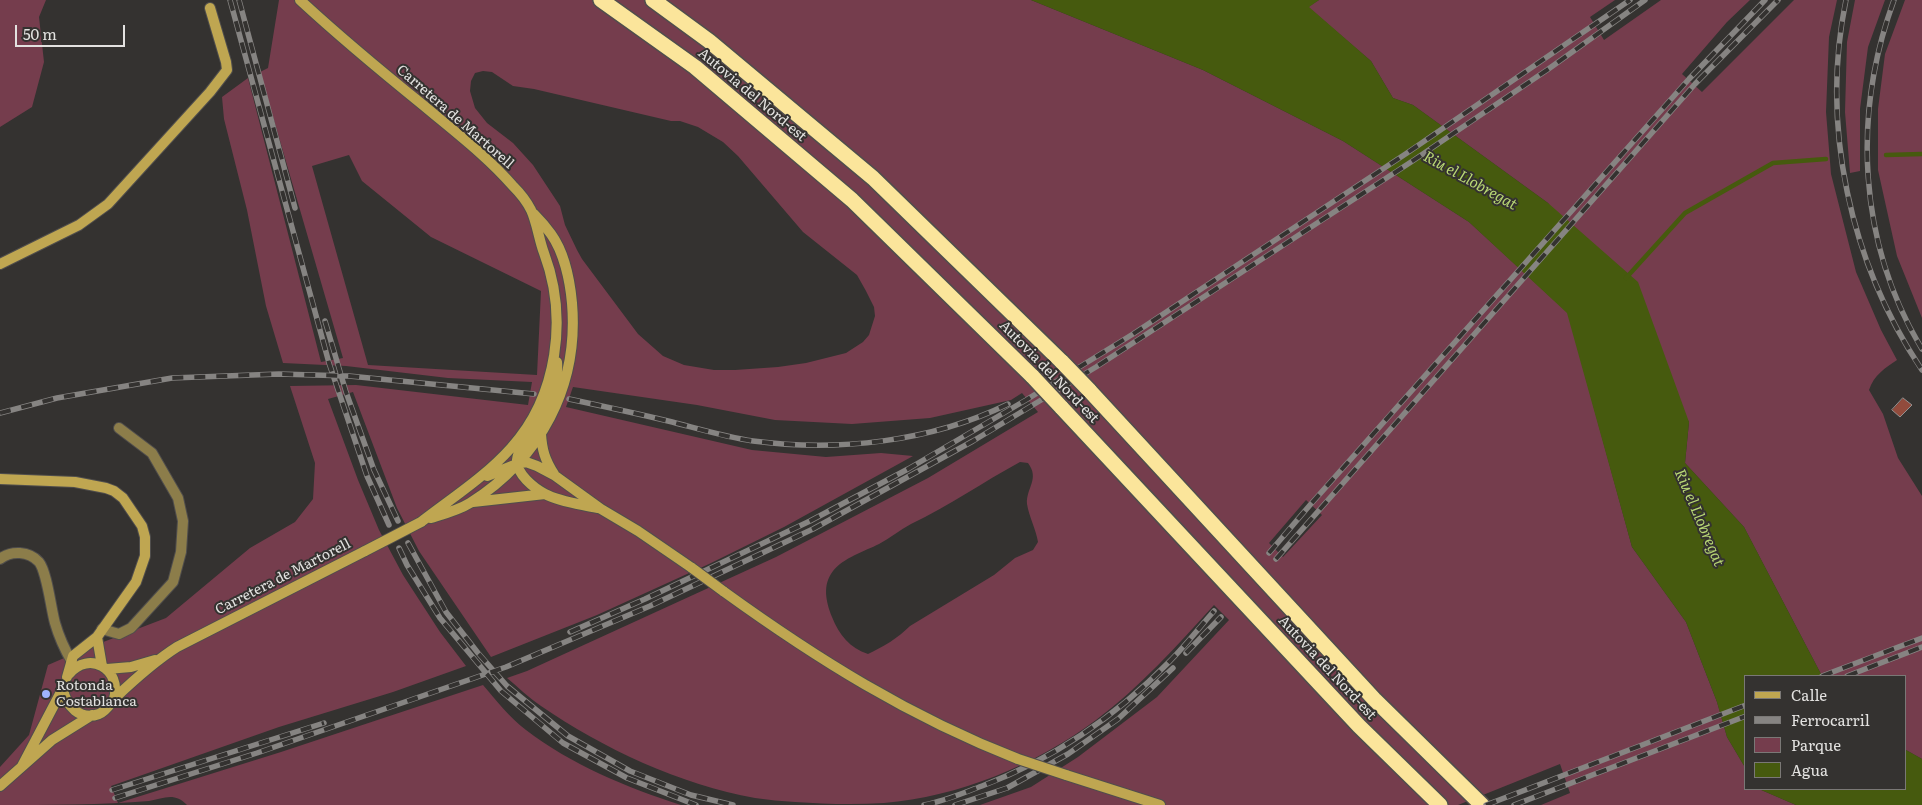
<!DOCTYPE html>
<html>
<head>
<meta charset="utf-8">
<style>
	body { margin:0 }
	#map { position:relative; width:1922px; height:805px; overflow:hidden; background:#343230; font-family:Literata,serif }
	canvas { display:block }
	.legend { position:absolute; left:1744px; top:675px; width:162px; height:115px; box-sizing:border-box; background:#343230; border:1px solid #7a7876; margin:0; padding:6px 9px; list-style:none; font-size:15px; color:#e3e2e0 }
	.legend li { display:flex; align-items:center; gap:10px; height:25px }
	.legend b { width:25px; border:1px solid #7a7876 }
	.scale { position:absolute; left:15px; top:25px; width:110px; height:22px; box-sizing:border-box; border:2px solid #e3e2e0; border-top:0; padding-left:6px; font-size:15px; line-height:18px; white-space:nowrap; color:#e3e2e0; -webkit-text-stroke:4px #343230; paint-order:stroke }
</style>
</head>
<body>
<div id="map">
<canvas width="1922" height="805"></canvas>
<ul class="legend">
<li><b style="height:6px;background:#bfa651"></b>Calle</li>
<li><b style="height:6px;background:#868482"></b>Ferrocarril</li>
<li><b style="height:14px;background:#753d4d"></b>Parque</li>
<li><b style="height:14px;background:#465a0e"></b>Agua</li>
</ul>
<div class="scale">50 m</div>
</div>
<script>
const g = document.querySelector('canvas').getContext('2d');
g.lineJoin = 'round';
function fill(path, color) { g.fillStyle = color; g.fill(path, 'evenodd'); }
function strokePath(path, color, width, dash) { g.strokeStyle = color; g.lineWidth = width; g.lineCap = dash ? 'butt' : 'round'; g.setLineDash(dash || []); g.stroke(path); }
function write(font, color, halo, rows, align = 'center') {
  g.font = font + ' Literata,serif'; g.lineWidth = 4; g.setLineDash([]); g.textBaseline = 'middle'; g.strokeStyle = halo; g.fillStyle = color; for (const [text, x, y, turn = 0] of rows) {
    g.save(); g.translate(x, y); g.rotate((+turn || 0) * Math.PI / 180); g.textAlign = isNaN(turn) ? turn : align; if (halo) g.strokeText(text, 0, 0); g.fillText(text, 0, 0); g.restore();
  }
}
fill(new Path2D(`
	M0 0H46L39 17 44 62 32 107 0 127Z
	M279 0H1031L1203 70 1343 141 1469 222 1568 313 1632 547 1686 622 1717 702 1727 737 1746 769V789H1759L1796 805H1541L1570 793 1560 764 1458 805H980L1031 787 1078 757 1157 697 1229 620 1214 605C1178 645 1139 688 1096 720 1036 765 958 797 884 803 854 805 824 804 795 802 782 801 768 800 755 798 681 785 602 748 541 706 529 698 518 687 507 678L527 671 776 557 928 478 1038 412 1022 393 1011 400 930 418 852 424 775 420 697 405 573 387 566 407 752 450 826 457 881 453 913 456 784 527 709 564 597 615 491 657 419 551 397 508 353 392 328 399 358 480 379 530 403 575 440 632 466 666 393 692 279 727 111 786 118 803 281 752 483 685C496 700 510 718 526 730 570 764 628 788 681 805H187C175 792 164 798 149 801 104 805 47 805 0 805V767L29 735 48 665 85 649 166 618 250 548 295 522 313 499 315 463 290 386 356 385 528 405 532 382 448 378 346 366 283 363 266 306 247 210 224 119 222 97 248 78 321 362 343 358 260 72 268 68ZM483 71 492 72 513 86 534 89 671 121H680L698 127 723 142 738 156 803 232 857 275 866 291 874 307 875 316 869 335 863 342 846 353 806 363 778 367 735 370H714L684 365 663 356 638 334 582 259 577 250 565 225 560 206 533 165 513 143 487 123 475 108 470 91 471 81 475 73ZM349 155 362 181 431 237 541 291 537 375 368 365 312 166ZM1020 462 1028 463C1040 479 1026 488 1027 504 1029 517 1036 529 1038 542L1033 550 1015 558 994 575 910 626C898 638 883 647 868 654 850 648 839 635 832 617 826 602 822 585 833 571 843 558 865 551 879 544 890 538 900 530 911 524 949 506 983 482 1020 462ZM1306 500 1322 515 1283 557 1269 543Z
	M1319 0H1615L1590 17 1604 40 1661 0H1750L1727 22 1682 74 1702 92 1794 0H1837L1829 37 1826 112 1831 174 1856 272 1881 330 1897 360C1885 368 1874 375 1869 390L1883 414 1898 458 1922 496V759L1906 750V676H1822L1744 527 1685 463 1689 422 1548 203 1413 105 1393 98 1371 61 1308 7Z
	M1855 0H1885L1868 47 1860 109V171L1850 173 1845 112 1847 42Z
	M1905 0H1922V318L1897 256 1878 170V109L1885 54Z`), '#753d4d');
fill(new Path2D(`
	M1031 0H1319L1309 7 1371 61 1393 98 1413 105 1548 203 1638 282 1689 422 1685 463 1744 527 1822 676H1746V769L1727 737 1717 702 1686 622 1632 547 1567 313 1469 222 1343 141 1203 70Z
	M1906 750 1922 759V805H1796L1759 789H1906Z`), '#465a0e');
strokePath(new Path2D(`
	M1886 155 1922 154
	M1626 278 1685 213 1773 163 1826 159`), '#465a0e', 4.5);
const building = new Path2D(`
	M1903 398 1912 405 1900 417 1892 410Z`);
fill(building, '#924b3c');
strokePath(building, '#94908f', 1);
const street = new Path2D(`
	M0 559C11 550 29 551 39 562 47 572 51 609 55 623 59 637 65 650 72 662
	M102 629 119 634 131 628 173 582 181 552 183 521 178 498 152 453 119 428`);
const secondary = new Path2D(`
	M300 0C340 37 381 71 423 105 454 131 487 156 513 186 519 192 527 202 531 210 537 223 539 240 544 253 568 317 558 396 511 448 485 477 452 498 421 522
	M0 264 79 225 108 204 210 92 227 70 226 62 210 8
	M557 362C559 385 546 412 534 430 528 439 518 449 517 460 516 474 534 488 545 494 560 502 580 504 597 508
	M541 434C542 450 545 460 554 474
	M487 476 517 464 526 462 537 466 554 475 601 509 638 531 692 568
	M0 479 75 482 106 488 114 491 123 498 142 526 145 537V556L136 582 97 637 73 656 67 677
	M473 502 545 494
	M431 518C444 514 459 510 470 503 541 458 579 386 572 303 570 281 564 252 551 234 546 227 540 220 534 214
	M723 591C817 659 910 717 1018 759
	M97 637 102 666
	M107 669 131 667 155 660
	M69 674C89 650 122 669 114 699
	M63 689C66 706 80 721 99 714 108 710 110 703 116 697 135 679 155 661 177 647L365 551
	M22 766 63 688
	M1066 775 1160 805
	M0 786 52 740 92 715`);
const highway = new Path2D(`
	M601 0 695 67 852 200 1033 377
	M653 0 709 41 873 178 1062 362
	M1089 390 1374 699 1482 805
	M1061 407 1359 726 1440 805`);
strokePath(street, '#504e4c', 12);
strokePath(secondary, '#504e4c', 12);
strokePath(highway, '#504e4c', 18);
strokePath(street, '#8c7d4a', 10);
strokePath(secondary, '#bfa651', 10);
strokePath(highway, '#fbe59b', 15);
const rail = new Path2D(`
	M230 0 329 363 367 476 389 525
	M239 0 295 208
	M1846 0C1820 126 1850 263 1922 370
	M1894 0C1852 115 1858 243 1922 349
	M325 321 346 392 374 470 398 521
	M569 399C602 406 635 413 668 421 696 428 725 437 753 441 837 452 931 442 1008 404
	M0 413 57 398 172 378 279 374 349 376 534 394
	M408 543 446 612 478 653 507 686 568 736 630 771 691 795 733 805
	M399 548 407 565 440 618 501 691 563 743 627 778 696 805
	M1269 553 1310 505 1689 79 1765 0
	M1276 559 1695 84 1778 0
	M570 632 645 599 810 521 908 469 1026 400 1133 334 1407 153 1630 0
	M1186 653 1221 617
	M1822 676 1922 638
	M1847 676 1922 647
	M112 790 324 723
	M115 798 257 753 506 667 650 606 813 529 973 441 1096 367 1411 162 1547 70 1645 0
	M924 805C945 801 963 793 982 786 1053 759 1116 716 1169 662 1185 646 1199 628 1214 611
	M955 805 1007 788 1068 754 1118 719 1173 668
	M1486 805 1746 705
	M1514 805 1746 716`);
strokePath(rail, '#868482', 5.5);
strokePath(rail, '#343230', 4, [11]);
const secondaryBridge = new Path2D(`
	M365 551 421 522
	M692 568 723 591
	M1018 759 1066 775`);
const highwayBridge = new Path2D(`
	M1062 362 1089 390
	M1033 377 1061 407`);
strokePath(secondaryBridge, '#504e4c', 12, []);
strokePath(highwayBridge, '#504e4c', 18, []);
strokePath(secondaryBridge, '#bfa651', 10);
strokePath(highwayBridge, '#fbe59b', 15);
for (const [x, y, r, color] of [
	[46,694,5,"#9fb3fd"]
]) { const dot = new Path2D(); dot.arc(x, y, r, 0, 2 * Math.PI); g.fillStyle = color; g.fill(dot); strokePath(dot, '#343230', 2); }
write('14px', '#e3e2e0', '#343230', [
	["Autovia del Nord-est",752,95,40],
	["Carretera de Martorell",455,117,41],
	["Autovia del Nord-est",1049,372,46],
	["Carretera de Martorell",283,577,-27],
	["Autovia del Nord-est",1327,668,47]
]);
write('14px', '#e3e2e0', '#343230', [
	["Rotonda",56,686],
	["Costablanca",56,702]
], 'left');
write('italic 15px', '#b9d875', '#343230', [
	["Riu el Llobregat",1470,181,29],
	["Riu el Llobregat",1699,518,67]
]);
</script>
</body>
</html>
